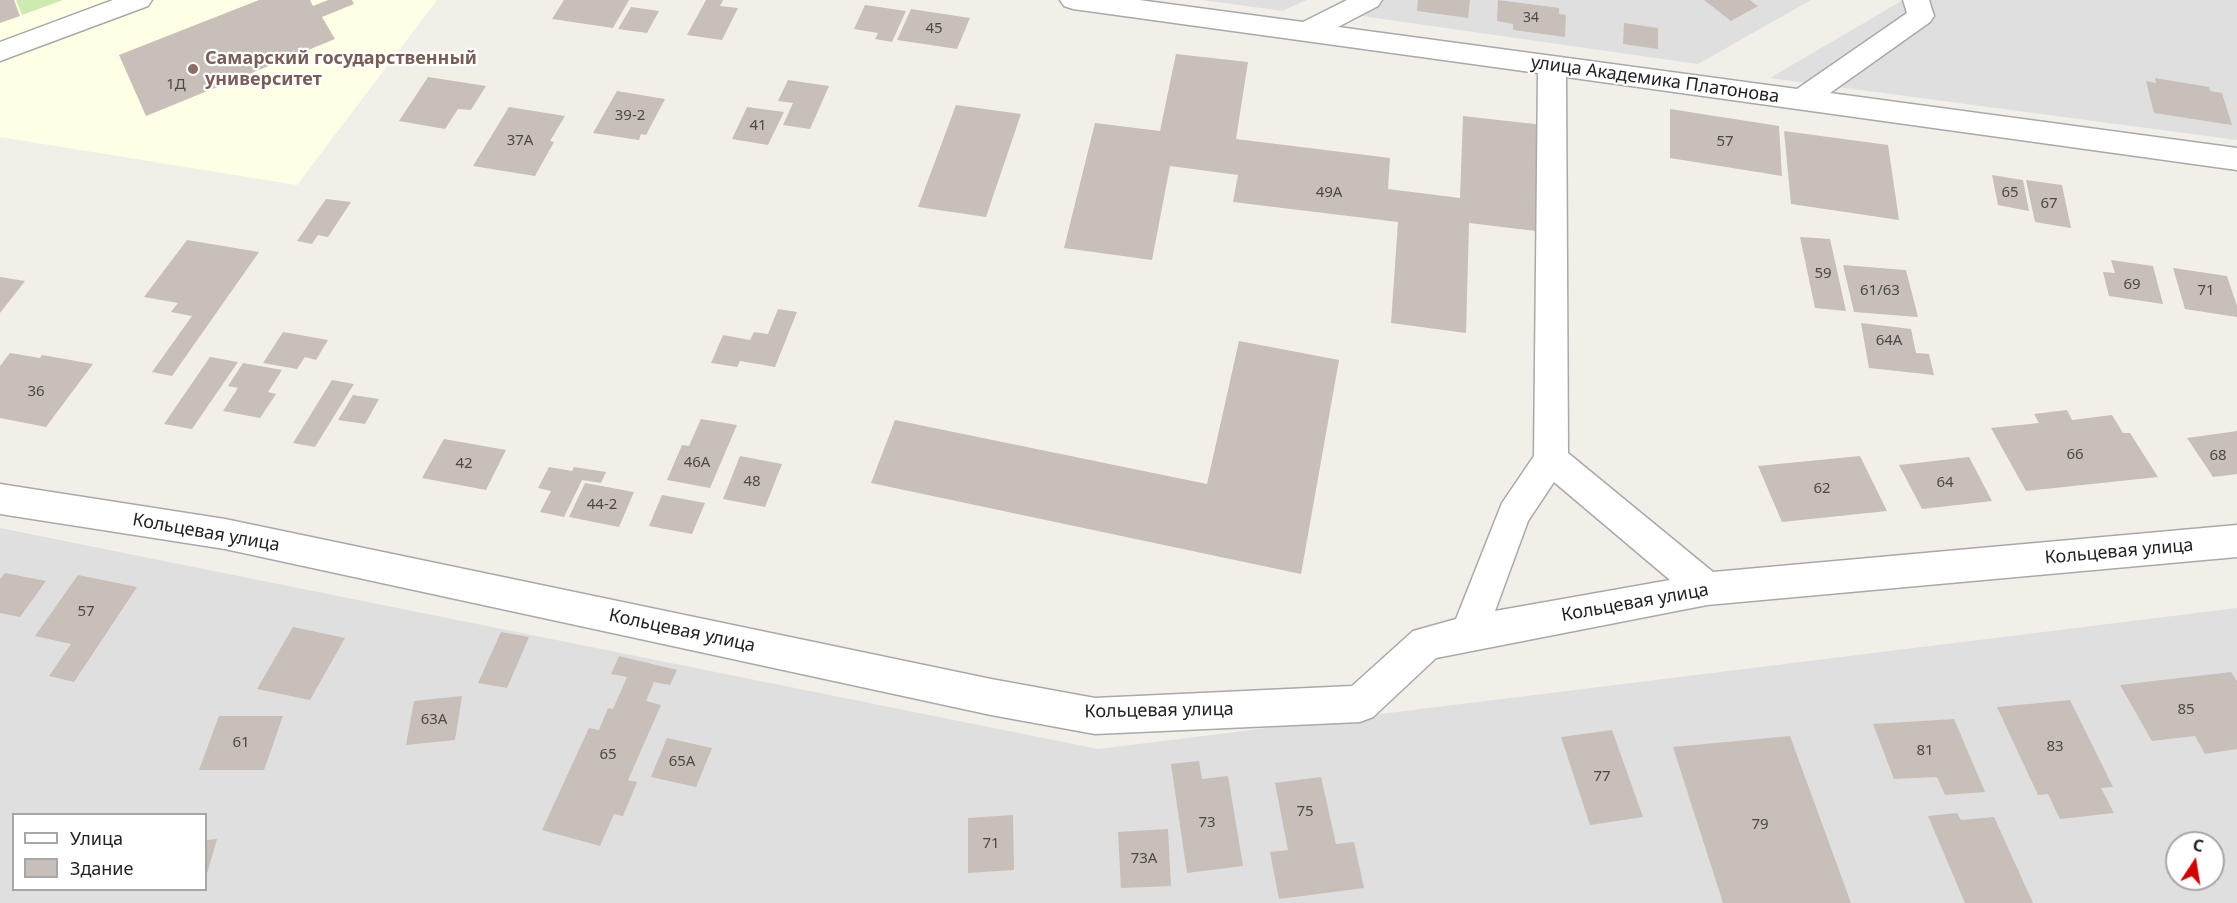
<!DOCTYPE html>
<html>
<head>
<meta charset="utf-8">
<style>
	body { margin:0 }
	#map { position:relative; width:2237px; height:903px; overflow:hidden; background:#f2efe9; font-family:"Noto Sans",sans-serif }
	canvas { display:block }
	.legend { position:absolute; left:12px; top:813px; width:195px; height:78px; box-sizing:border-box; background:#fff; border:2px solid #a7a7a7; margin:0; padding:8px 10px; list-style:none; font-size:18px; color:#222 }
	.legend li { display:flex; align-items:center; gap:12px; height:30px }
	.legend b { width:30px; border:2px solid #a7a7a7 }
	.north { position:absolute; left:2165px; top:831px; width:60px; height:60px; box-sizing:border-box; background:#fff; border:2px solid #a7a7a7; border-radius:50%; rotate:12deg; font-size:16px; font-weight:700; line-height:24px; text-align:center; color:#222 }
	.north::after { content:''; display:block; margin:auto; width:21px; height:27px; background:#d40000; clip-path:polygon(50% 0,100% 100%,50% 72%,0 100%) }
</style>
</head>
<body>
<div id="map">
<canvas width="2237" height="903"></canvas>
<ul class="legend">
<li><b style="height:8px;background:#fff"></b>Улица</li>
<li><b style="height:16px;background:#c7bfb8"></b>Здание</li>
</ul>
<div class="north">С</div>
</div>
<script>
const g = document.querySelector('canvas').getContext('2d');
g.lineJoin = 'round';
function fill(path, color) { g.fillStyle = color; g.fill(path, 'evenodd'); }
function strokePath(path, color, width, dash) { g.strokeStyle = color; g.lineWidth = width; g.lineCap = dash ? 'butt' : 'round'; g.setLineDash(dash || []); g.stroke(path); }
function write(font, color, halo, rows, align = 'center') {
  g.font = font + ' "Noto Sans",sans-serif'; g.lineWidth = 4.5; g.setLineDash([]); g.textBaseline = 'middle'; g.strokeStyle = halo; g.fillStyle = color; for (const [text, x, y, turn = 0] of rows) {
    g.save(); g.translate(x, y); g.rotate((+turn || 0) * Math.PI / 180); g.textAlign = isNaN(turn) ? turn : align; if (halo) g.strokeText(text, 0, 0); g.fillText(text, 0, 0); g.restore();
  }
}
fill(new Path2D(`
	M1203 0H1307L1282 11Z
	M1377 0H1811L1698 64 1348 14Z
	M1903 0H2237V140L1770 78Z
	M0 528 1098 749 2237 608V903H0ZM14 814H206V890H14ZM2177 843H2213V879H2177Z`), '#e0dfdf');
fill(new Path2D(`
	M0 0H437L297 185 0 137Z`), '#ffffe5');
fill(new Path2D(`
	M16 0H63L22 15Z`), '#cdebb0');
fill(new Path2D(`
	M0 0H14L20 16 0 23Z
	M259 0H310L313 6 328 0H352L354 4 322 17 335 39 146 116 119 55Z
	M564 0H629L613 28 552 19Z
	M706 0H723L720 6 738 8 722 40 687 35Z
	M1418 0H1470L1468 18 1417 11Z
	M1498 0 1559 8V14L1566 15 1565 37 1513 30V24L1497 21Z
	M1704 0H1750L1758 6 1731 21Z
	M865 5 906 11 892 42 875 39 878 33 854 29Z
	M631 7 659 11 647 33 618 29Z
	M911 9 970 18 957 49 897 40Z
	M1624 23 1658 28V49L1623 44Z
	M1176 54 1248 62 1236 139 1390 158 1388 189 1460 198 1463 116 1543 125 1544 232 1469 223 1466 333 1391 323 1398 222 1233 202 1238 175 1170 166 1152 260 1064 248 1095 123 1160 131Z
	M428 77 486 86 471 110 458 109 445 129 399 121Z
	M2155 78 2209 87 2210 91 2222 93 2232 125 2154 113 2146 81 2156 83Z
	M788 80 829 86 810 129 783 125 793 103 778 101Z
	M617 91 665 99 646 135 641 134 639 140 593 133Z
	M956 105 1021 114 986 217 918 207Z
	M509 107 565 116 550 141 554 142 535 176 473 166Z
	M747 107 784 112 768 145 732 139Z
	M1670 109 1779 126 1782 176 1670 158Z
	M1784 131 1888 145 1899 220 1791 204Z
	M1992 175 2023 180 2029 211 1998 205Z
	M2026 180 2062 185 2071 228 2035 222Z
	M326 199 351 202 328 237 318 235 312 244 297 241Z
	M1800 237 1830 239 1846 311 1815 308Z
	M187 240 259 252 172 376 152 372 192 316 171 312 178 303 144 297Z
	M2111 260 2153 266 2163 304 2109 296 2103 272 2115 273Z
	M1843 265 1906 270 1918 317 1854 312Z
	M2173 268 2227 276 2237 306V317L2185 309Z
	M0 277 25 281 0 313Z
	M778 309 797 312 775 367 740 361 737 367 711 363 723 335 750 340 754 332 768 334Z
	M1861 323 1911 329 1916 353 1929 354 1934 375 1869 368Z
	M283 332 328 340 316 360 305 357 297 369 263 363Z
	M1239 341 1339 360 1301 574 871 483 895 420 1207 484Z
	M10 353 40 358 42 355 93 364 46 427 0 418V366Z
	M210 357 238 362 192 429 164 424Z
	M243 363 282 370 268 392 276 394 260 418 223 411 238 388 228 386Z
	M332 380 354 384 315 447 293 443Z
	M353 395 379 399 365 424 338 420Z
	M2067 410 2072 420 2112 415 2123 433H2130L2158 477 2026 491 1991 428 2039 423 2034 414Z
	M701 419 737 425 710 488 667 480 682 445 689 446Z
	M2237 431V474L2213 477 2187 438Z
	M444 439 506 450 486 490 422 478Z
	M740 456 782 464 765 507 723 499Z
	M1860 456 1887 511 1782 522 1758 466Z
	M1969 457 1992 501 1922 509 1899 465Z
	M549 467 572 471 574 467 606 472 601 483 582 480 564 517 540 512 551 491 538 488Z
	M585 483 634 492 619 527 569 517Z
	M662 495 705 503 692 534 649 526Z
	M5 573 46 581 20 617 0 613V579Z
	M78 575 137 587 74 682 49 676 71 644 35 636Z
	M293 627 345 638 310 700 257 689Z
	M501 632 529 637 507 688 478 683Z
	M619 656 677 670 670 685 654 682 646 701 661 705 628 780 637 782 623 816 614 814 600 846 542 830 589 728 599 730 608 708 613 709 627 677 611 674Z
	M2231 672 2237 681V749L2205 754 2195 736 2152 741 2120 685Z
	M462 696 455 740 406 745 414 701Z
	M2070 700 2113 787 2101 788 2114 813 2060 819 2048 794 2038 795 1997 707Z
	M219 716H283L264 770H199Z
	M1954 719 1985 792 1945 795 1937 777 1894 779 1873 724Z
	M1612 730 1643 817 1590 825 1561 737Z
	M1790 736 1851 903H1723L1673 747Z
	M667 738 712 748 696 787 651 777Z
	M1199 761 1202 779 1228 776 1243 866 1187 873 1171 764Z
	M1321 777 1336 844 1354 842 1364 888 1279 899 1270 852 1288 850 1275 783Z
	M1957 813 1961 820 1994 817 2033 903H1965L1928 816Z
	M1013 815 1014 870 968 873V818Z
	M1168 829 1171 886 1121 888 1118 832Z
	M217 839 206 877V840Z`), '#c7bfb8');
const minor = new Path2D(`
	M113 0H152L148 6 0 61V42Z
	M1060 0H1139L1303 22 1347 0H1382L1378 6 1338 27 1797 89 1907 13 1903 0H1929L1934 16 1930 22 1830 93 2237 148V170L1566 77 1568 453 1713 572 2237 525V557L1707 605 1436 658 1373 717 1360 722 1095 734 991 715 225 549 0 514V484L225 519 991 679 1095 698 1352 686 1413 631 1456 619 1502 503 1534 456 1538 73 1073 9 1064 6ZM1554 482 1670 580 1495 611 1528 521Z`);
strokePath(minor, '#a9a9a9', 3);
fill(minor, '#fff');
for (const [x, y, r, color] of [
	[193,69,6,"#8d6e63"]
]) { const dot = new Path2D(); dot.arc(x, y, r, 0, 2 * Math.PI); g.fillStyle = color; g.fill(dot); strokePath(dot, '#fff', 2); }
write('14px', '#4b4948', null, [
	["34",1531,18]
]);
write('15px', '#4b4948', null, [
	["45",934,29],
	["1Д",176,85],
	["39-2",630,116],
	["41",758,126],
	["37А",520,141],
	["57",1725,142],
	["49А",1329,193],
	["65",2010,193],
	["67",2049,204],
	["59",1823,274],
	["69",2132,285],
	["61/63",1880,291],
	["71",2206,291],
	["64А",1889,341],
	["36",36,392],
	["66",2075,455],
	["68",2218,456],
	["46А",697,463],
	["42",464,464],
	["48",752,482],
	["64",1945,483],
	["62",1822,489],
	["44-2",602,505],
	["57",86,612],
	["85",2186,710],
	["63А",434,720],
	["61",241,743],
	["83",2055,747],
	["81",1925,751],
	["65",608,755],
	["65А",682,762],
	["77",1602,777],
	["75",1305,812],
	["73",1207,823],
	["79",1760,825],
	["71",991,844],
	["73А",1144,859]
]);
write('bold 18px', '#785e54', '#fff', [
	["Самарский государственный",205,59],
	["университет",205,80]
], 'left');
write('18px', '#222', '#fff', [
	["улица Академика Платонова",1655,80,8],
	["Кольцевая улица",206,533,10],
	["Кольцевая улица",2119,552,-5],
	["Кольцевая улица",1635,603,-10],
	["Кольцевая улица",682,631,12],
	["Кольцевая улица",1159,711,-1]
]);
</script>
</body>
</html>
